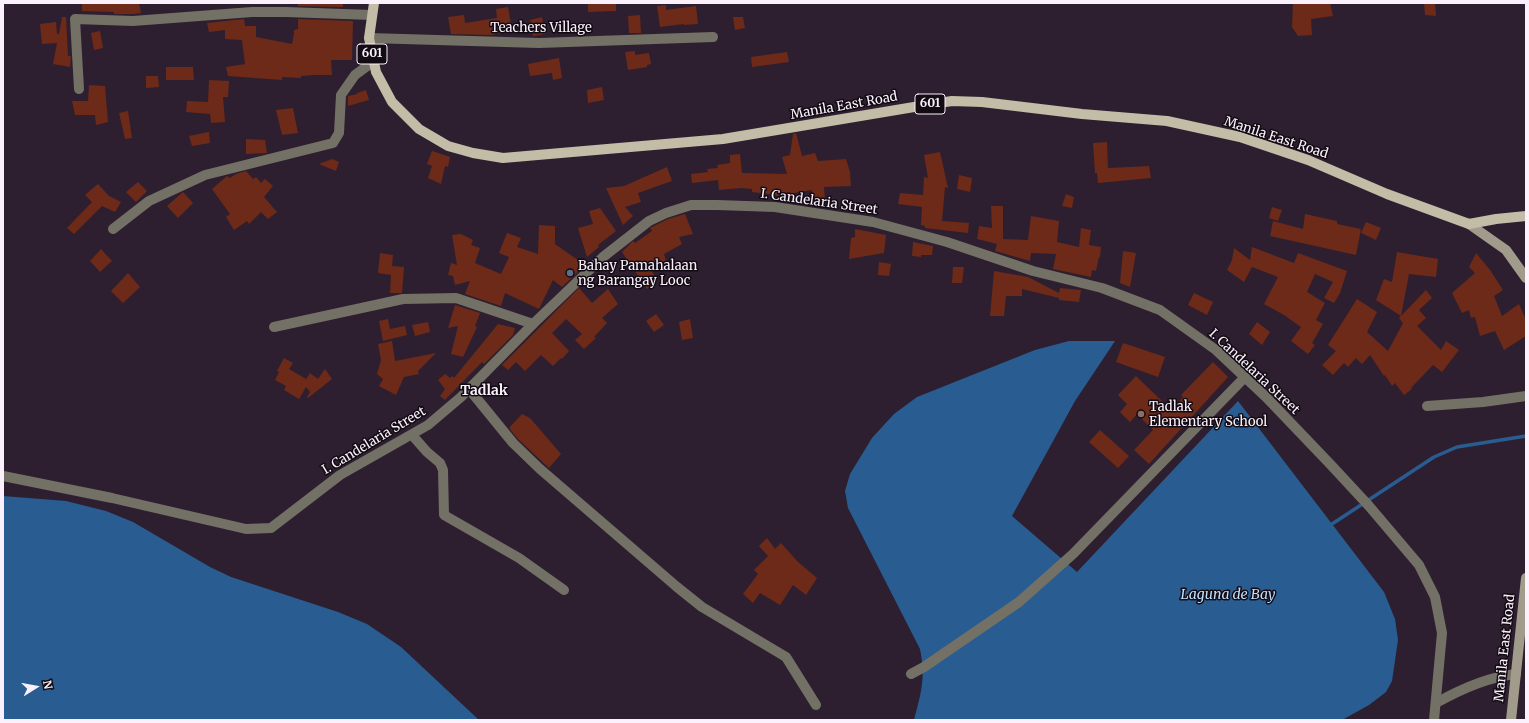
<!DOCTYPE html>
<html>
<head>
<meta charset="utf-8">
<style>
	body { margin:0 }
	#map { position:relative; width:1529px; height:723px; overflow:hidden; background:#2d1f2f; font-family:Merriweather,serif }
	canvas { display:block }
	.frame { position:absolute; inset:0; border:4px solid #fbf1fc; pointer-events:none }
	.north { position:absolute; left:16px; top:667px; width:40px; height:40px; -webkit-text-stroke:3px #120b13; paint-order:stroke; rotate:79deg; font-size:11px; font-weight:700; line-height:16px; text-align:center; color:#fbf1fc }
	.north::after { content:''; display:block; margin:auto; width:14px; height:18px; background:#fbf1fc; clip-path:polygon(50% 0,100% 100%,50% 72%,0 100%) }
</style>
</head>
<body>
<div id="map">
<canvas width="1529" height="723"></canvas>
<div class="frame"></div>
<div class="north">N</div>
</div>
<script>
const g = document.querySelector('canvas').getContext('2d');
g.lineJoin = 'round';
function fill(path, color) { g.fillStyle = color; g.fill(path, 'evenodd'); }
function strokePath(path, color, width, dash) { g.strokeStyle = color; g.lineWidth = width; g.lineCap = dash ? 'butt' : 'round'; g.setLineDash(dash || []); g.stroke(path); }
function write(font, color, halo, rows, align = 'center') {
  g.font = font + ' Merriweather,serif'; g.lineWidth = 3; g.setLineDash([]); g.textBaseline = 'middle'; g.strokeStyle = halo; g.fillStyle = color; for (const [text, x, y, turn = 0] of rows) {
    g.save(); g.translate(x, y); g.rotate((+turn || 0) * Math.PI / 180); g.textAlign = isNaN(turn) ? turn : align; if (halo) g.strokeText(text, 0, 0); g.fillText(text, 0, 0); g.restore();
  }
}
fill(new Path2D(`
	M1069 341H1115L1075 401 1012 516 1077 572 1238 401 1384 592 1395 619 1398 640 1392 681 1386 692 1369 705 1342 720H914C921 693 926 678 920 649L848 508 845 491 850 474 872 438 894 414 917 397 1035 350Z
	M3 496 66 501 106 511 133 522 210 567 231 577 338 612 367 624 401 647 479 720H3Z`), '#295d91');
strokePath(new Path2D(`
	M1332 524 1434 457 1457 447 1526 436`), '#295d91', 3.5);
fill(new Path2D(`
	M82 3H139L141 13 133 14H114V12L82 11Z
	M298 3H343V7L298 6Z
	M588 3H616V11L588 12Z
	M1293 3H1330L1333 16 1311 19 1312 35 1298 36 1292 27Z
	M1424 3H1435L1436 16 1425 15Z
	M666 5V10L696 6 698 24 684 25V24L660 27 657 6Z
	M508 7 512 31 491 35 451 34 448 17 464 15 465 23 497 18 496 9Z
	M640 15 641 33H629L628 16Z
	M62 17H66L68 56H71L70 67 53 64 57 43 42 44 40 24 56 22 57 34H59Z
	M542 17 545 34 533 36 530 20Z
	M733 17H743L745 28 735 30Z
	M244 19 245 26H256V37L292 44 294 34V30L298 29V19L353 21 352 60H331L332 75H314L301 76V78L282 77V80L228 76 226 67 245 64 242 40 225 39V30L209 32 207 23Z
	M100 31 103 48 94 50 91 33Z
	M635 51V55L649 53 651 64 647 65V67L628 70 625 52Z
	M787 52 789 62 752 67 751 57Z
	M559 58 562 78 553 80 552 73 530 76 528 64Z
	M166 67H193L194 80H166Z
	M146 76H158L159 87 146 88Z
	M209 80 229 81 228 97H223L225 122 211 123 210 114 186 112 187 101 208 102Z
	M89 85 105 86 108 122 96 125 95 115H75L72 101H88Z
	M602 87 604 100 588 103 587 90Z
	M366 90 369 100 348 106V96L357 94V93Z
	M293 108 298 133 282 135 276 110Z
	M128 111 132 138 125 139 119 113Z
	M209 132 210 143 192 146 189 136Z
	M796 133 802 156 815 153 818 161 846 159 850 172 851 186 824 187 825 203H812V190L776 196V195L752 192V189L741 188 719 190 718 180 692 183 691 174 708 172 707 169 718 168 717 165 730 163V155L740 154 742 173 787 174 782 157 790 155 793 134Z
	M246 139 265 140 267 153 246 154Z
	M1107 142 1108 168 1149 166 1151 178 1098 183 1097 173H1095L1093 143Z
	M432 151 450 157 448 167 445 166 441 184 428 178 432 166 427 164Z
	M940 152 948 188 945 187 942 221 969 223 968 233 925 228V226L921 225 922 207 898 204 900 193 923 195 924 177 928 178 924 155Z
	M332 159 339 162 336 171 319 164Z
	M667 167 672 181 638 193 641 202 625 207 633 216 623 225 606 188 624 186Z
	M246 171 253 179 256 177 261 183 265 179 273 186 264 197 277 212 268 219 261 212 249 224 247 221 234 230 226 217 230 214 212 189 227 176 230 178 236 174Z
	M959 175 972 178 970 192 957 189Z
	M138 182 147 191 136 202 126 192Z
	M98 184 109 196 121 202 115 212 102 206 74 234 67 228 92 202 85 195Z
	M183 192 193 203 178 218 167 206Z
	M1066 194 1074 197 1072 208 1062 206Z
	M991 206H1003V239L1028 240 1031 216 1059 221 1057 242 1079 247 1081 228 1091 230 1089 245 1101 247 1100 257H1099L1096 271 1092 270 1091 277 1053 269 1056 254 1031 253 1030 261 995 251 997 244 977 239 979 226 992 228Z
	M1272 207 1282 210 1278 221 1269 218Z
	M600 208 616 231 598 245 599 247 587 257 578 228 593 224 589 211Z
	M685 214 693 234 679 237 682 244 664 254 667 264 651 269 657 281 647 289 622 252 633 241 635 243 652 231 650 228 668 219Z
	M1305 214 1337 221V224L1361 229 1356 255 1270 236 1273 221 1303 229Z
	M1366 222 1381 228 1376 240 1361 233Z
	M539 225 555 226V244L585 265 562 287 553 280 539 309 505 293 501 306 465 294 470 281 455 285 453 276 448 275 451 263 457 265 452 235 461 234 473 240 471 245 480 248 475 263 501 274 509 257 499 253 507 233 521 238 517 247 538 254Z
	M855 229 886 235 884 253 849 259 851 238 855 237Z
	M913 242 933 246 932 255H921V257L912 256Z
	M1252 247 1294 263 1298 253 1347 271 1340 293 1334 303 1324 298 1333 282 1315 274 1307 292 1325 303 1316 320 1323 324 1312 343 1315 345 1308 354 1291 341 1301 327 1284 315 1264 304 1278 277 1252 267 1244 282 1227 270 1232 260 1234 248 1250 260Z
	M101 249 112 261 100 272 90 261Z
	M1123 251 1136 253 1130 287 1120 283Z
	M1397 252 1438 259 1436 277 1409 274 1401 316 1376 300 1384 279 1392 282Z
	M380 253 393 255 392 266 404 267 402 293H390L391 275 378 273Z
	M1476 253 1490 270 1503 290 1494 296 1502 316 1519 304 1526 320V336L1504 350 1495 331 1480 336 1475 317 1471 318 1469 310 1462 313 1452 293 1475 273 1469 267Z
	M879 262 891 264 889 276 878 275Z
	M953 267H964L962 283H952Z
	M994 271 1028 277 1059 293 1060 288 1081 290 1079 302 1059 300V298L1022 289V296H1006L1004 316H990Z
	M128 273 140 287 123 303 111 291Z
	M579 288 592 303 608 289 618 304 602 318 607 323 594 337 596 338 584 349 575 340 582 334 566 319 552 333 569 351 562 359 561 358 553 366 541 355 525 371 516 362 508 370 502 365Z
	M1426 290 1432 298 1419 310 1426 318 1417 326 1441 350 1446 341 1459 350 1442 372 1433 365 1411 388 1412 389 1404 395 1395 383 1392 386 1385 375 1384 376 1370 355 1362 364 1356 358 1348 367 1344 363 1333 375 1322 365 1336 351 1328 345 1357 299 1377 312 1367 332 1388 351 1403 323 1399 318Z
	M1194 293 1213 302 1207 315 1188 305Z
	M455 305 480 313 475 326 477 327 463 357 451 354 458 326 448 328Z
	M656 314 664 325 654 332 646 321Z
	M388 319 390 329 405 326 407 335 383 341 379 321Z
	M690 319 693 338 682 340 679 322Z
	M428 322 430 332 415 336 412 325Z
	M1257 322 1270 332 1262 345 1249 334Z
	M498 324 515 328 513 335 484 364 482 362 445 400 440 396 445 389 438 380 445 374 450 378 452 376 454 378Z
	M392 341 395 361 436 353 418 371 419 374 404 377 396 395 379 386 383 379 377 374 381 360 378 344Z
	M1123 343 1165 357 1158 377 1116 362Z
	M284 358 293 363 289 369 306 379 310 373 318 379 325 369 332 379 308 398 307 397 310 392 306 387 299 399 284 390 286 386 275 380 279 372 277 371Z
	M1213 362 1228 377 1149 464 1134 450 1153 430 1137 414 1130 422 1120 412 1127 404 1118 395 1136 376 1171 410 1183 397 1181 395Z
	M522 414 530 418 561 454 549 468 518 439 509 428Z
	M1100 430 1129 456 1118 468 1089 442Z
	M767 538 775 549 781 543 798 562 817 578 806 595 793 585 780 605 760 593 753 603 743 594 758 574 754 570 768 556 759 546Z`), '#6d2a18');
strokePath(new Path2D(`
	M369 38 539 43 713 37
	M79 89 75 19 133 21 252 12H286L372 15
	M113 229 149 201 205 175 333 143 339 133 341 95 355 75 374 61
	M274 327 403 299 456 298 533 324
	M469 389 513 443 540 469 677 587 702 607 786 657 816 705
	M1427 406 1483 402 1526 396
	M412 435 427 452 440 463 443 470 444 515 519 558 564 590
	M911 674 924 667 1019 602 1073 554 1245 377
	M1436 703C1461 689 1487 677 1516 674`), '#737066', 10);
strokePath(new Path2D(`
	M3 476 112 498 246 529 271 528 340 475 428 425 461 397 533 324 603 257 649 221 666 213 691 205H717L775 207 873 222 947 242 1033 271 1102 288 1160 310 1216 350 1266 397 1331 465 1369 506 1419 565 1435 597 1442 633 1434 720`), '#737066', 10);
strokePath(new Path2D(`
	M1469 224 1506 250 1526 278
	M1511 720 1526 578`), '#a09b8a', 10);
strokePath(new Path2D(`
	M374 3 369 38 376 72 392 102 419 129 448 146 473 153 503 158 723 139 926 105 952 101 982 102 1082 114 1167 121 1240 137 1308 160 1387 194 1469 224 1496 219 1526 216`), '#c3bca7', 10);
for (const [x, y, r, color] of [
	[570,273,4,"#5c6f8a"],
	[1141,414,4,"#8d6e63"]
]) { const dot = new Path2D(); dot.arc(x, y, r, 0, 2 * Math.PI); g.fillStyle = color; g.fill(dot); strokePath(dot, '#120b13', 1.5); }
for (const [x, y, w] of [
	[372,54,30],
	[930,104,30]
]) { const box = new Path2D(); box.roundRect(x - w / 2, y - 10, w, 20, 3); g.fillStyle = '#120b13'; g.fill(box); strokePath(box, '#fbf1fc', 1); }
write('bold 12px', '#fbf1fc', null, [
	["601",372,54],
	["601",930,104]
]);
write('13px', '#fbf1fc', '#120b13', [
	["Teachers Village",541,28],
	["Manila East Road",844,106,-10],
	["Manila East Road",1276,138,18],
	["I. Candelaria Street",819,202,8],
	["I. Candelaria Street",1254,372,43],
	["I. Candelaria Street",374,441,-31],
	["Manila East Road",1505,648,-84]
]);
write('13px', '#fbf1fc', '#120b13', [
	["Bahay Pamahalaan",578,266],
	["ng Barangay Looc",578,281],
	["Tadlak",1149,407],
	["Elementary School",1149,422]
], 'left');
write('bold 14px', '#fbf1fc', '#120b13', [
	["Tadlak",484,391]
]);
write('italic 14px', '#c3dffe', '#120b13', [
	["Laguna de Bay",1228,595]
]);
</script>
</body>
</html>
